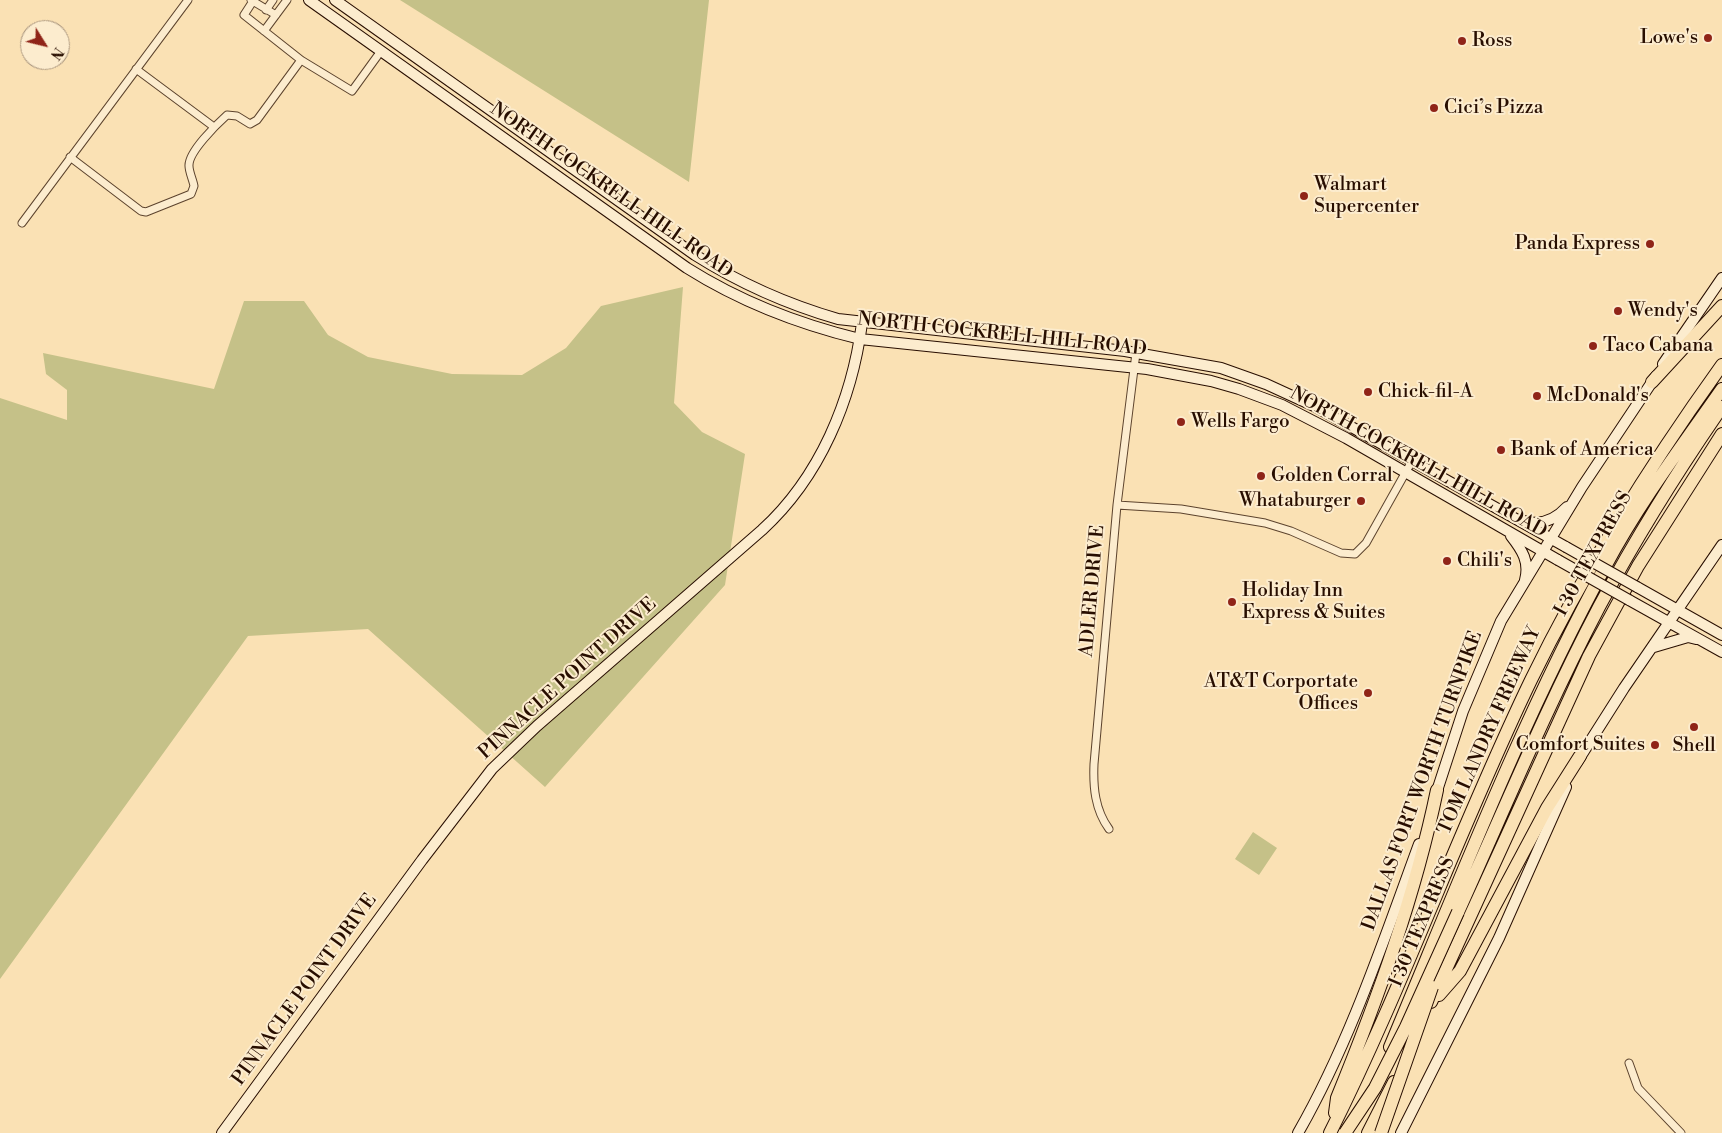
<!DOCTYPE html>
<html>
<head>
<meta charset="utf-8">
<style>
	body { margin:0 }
	#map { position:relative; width:1722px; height:1133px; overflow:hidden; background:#fae1b4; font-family:"Libre Bodoni",serif }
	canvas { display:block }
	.north { position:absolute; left:20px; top:20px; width:50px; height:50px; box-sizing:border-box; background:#fcecce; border:1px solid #a7937c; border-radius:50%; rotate:126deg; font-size:14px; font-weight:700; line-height:20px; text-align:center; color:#280e00 }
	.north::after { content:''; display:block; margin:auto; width:18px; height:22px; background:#8f2418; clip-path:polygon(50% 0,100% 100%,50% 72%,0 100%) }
</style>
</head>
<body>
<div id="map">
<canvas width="1722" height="1133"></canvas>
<div class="north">N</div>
</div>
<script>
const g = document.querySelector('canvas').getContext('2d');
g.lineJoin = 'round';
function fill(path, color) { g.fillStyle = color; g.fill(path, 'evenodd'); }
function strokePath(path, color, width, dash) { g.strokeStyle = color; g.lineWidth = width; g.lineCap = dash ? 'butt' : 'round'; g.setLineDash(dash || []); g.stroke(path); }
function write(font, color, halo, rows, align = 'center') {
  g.font = font + ' "Libre Bodoni",serif'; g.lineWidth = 4; g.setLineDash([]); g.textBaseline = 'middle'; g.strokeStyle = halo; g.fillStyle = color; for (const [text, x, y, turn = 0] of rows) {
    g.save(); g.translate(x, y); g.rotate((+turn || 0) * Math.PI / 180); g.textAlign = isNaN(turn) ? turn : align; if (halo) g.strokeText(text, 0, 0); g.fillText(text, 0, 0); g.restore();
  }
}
fill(new Path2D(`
	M400 0H709L689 182Z
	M683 287 674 403 702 432 745 454 725 585 545 787 368 629 248 636 0 979V398L67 420V390L46 374 43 353 214 389 244 301H304L328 335 368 357 452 374 522 375 566 348 601 306Z
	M1253 832 1277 848 1259 875 1235 859Z`), '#c5c188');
const street = new Path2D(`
	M251 0 276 15
	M253 1 244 15 301 60 352 91 381 51
	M266 10 273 0
	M264 31 287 0
	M136 69 214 127
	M70 157 141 211 146 212 191 194 194 186C193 180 189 172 189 166 188 152 217 124 227 115L237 116 250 124 257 120 301 60
	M22 223 188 0
	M1117 505 1181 509 1265 523 1291 531 1341 553 1355 554 1366 543 1412 461
	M1109 829C1095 810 1093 787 1094 764L1117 505 1136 353
	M1629 1063 1638 1088 1681 1133`);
const secondary = new Path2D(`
	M309 0 687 268C741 302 798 324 860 339L1147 369 1211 381 1239 389 1282 405 1346 438 1558 560
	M335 0 695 255C741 284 786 304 838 319L1125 351 1221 368 1266 384 1314 406 1566 547
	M1663 364 1722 278
	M1524 521C1541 526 1556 519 1567 507
	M1511 536C1522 550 1530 562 1525 580
	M1637 587 1722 635
	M1629 600 1722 652
	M1654 647 1688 637 1696 639
	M1577 762 1624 688 1722 545
	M1435 797 1463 711 1501 621 1582 487 1656 376
	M222 1133 422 860 492 769 537 726 762 530C820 477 852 400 862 323
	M1298 1133C1350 1042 1383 942 1419 844
	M1401 1133 1499 938 1566 787`);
const highway = new Path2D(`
	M1652 382 1722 306
	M1458 912C1504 810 1547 706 1599 607 1636 538 1677 472 1722 407
	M1439 995 1460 971 1547 808 1580 756
	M1431 1002 1589 656 1638 566 1722 434
	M1390 1047C1458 885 1522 719 1606 565 1639 503 1682 446 1722 389
	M1335 1113 1337 1098C1378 998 1415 896 1437 790
	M1330 1133C1404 985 1459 829 1531 680 1585 569 1650 465 1722 365
	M1368 1133 1394 1082`);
strokePath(street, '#5c432d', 9);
strokePath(secondary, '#280e00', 12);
strokePath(highway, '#280e00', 14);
strokePath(street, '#fcecce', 7);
strokePath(secondary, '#fcecce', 10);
strokePath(highway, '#fae1b4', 12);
const secondaryBridge = new Path2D(`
	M1566 547 1637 587
	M1558 560 1629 600`);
const highwayBridge = new Path2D(`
	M1345 1133 1375 1088 1406 1027 1458 912
	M1381 1133 1432 987`);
strokePath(secondaryBridge, '#280e00', 12, []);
strokePath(highwayBridge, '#280e00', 14, []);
strokePath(secondaryBridge, '#fcecce', 10);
strokePath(highwayBridge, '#fae1b4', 12);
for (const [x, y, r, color] of [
	[1708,38,5,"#8f2418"],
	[1462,41,5,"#8f2418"],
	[1434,108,5,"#8f2418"],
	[1304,196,5,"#8f2418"],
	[1650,244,5,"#8f2418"],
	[1618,311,5,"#8f2418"],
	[1593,346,5,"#8f2418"],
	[1368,392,5,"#8f2418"],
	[1537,396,5,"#8f2418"],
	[1181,422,5,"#8f2418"],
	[1501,450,5,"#8f2418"],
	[1261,476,5,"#8f2418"],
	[1361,501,5,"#8f2418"],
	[1447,561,5,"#8f2418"],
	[1232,602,5,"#8f2418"],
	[1368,693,5,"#8f2418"],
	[1694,727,5,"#8f2418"],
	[1655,745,5,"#8f2418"]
]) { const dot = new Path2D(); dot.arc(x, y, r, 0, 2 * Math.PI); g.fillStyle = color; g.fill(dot); strokePath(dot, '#fcecce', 2); }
write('19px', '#280e00', '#fcecce', [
	["Lowe's",1698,38,"right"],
	["Ross",1472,41],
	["Cici’s Pizza",1444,108],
	["Walmart",1314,185],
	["Supercenter",1314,207],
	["Panda Express",1640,244,"right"],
	["Wendy's",1628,311],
	["Taco Cabana",1603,346],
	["Chick-fil-A",1378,392],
	["McDonald's",1547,396],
	["Wells Fargo",1191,422],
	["Bank of America",1511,450],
	["Golden Corral",1271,476],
	["Whataburger",1351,501,"right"],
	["Chili's",1457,561],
	["Holiday Inn",1242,591],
	["Express & Suites",1242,613],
	["AT&T Corportate",1358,682,"right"],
	["Offices",1358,704,"right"],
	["Comfort Suites",1645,745,"right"],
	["Shell",1694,746,"center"]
], 'left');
write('19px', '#280e00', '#fcecce', [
	["NORTH COCKRELL HILL ROAD",611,191,35],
	["NORTH COCKRELL HILL ROAD",1002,335,6],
	["NORTH COCKRELL HILL ROAD",1418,463,29],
	["I 30 TEXPRESS",1594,554,-61],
	["ADLER DRIVE",1093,591,-85],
	["PINNACLE POINT DRIVE",568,679,-42],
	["TOM LANDRY FREEWAY",1490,731,-66],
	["DALLAS FORT WORTH TURNPIKE",1423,781,-70],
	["I 30 TEXPRESS",1423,922,-67],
	["PINNACLE POINT DRIVE",305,990,-54]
]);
</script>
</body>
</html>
